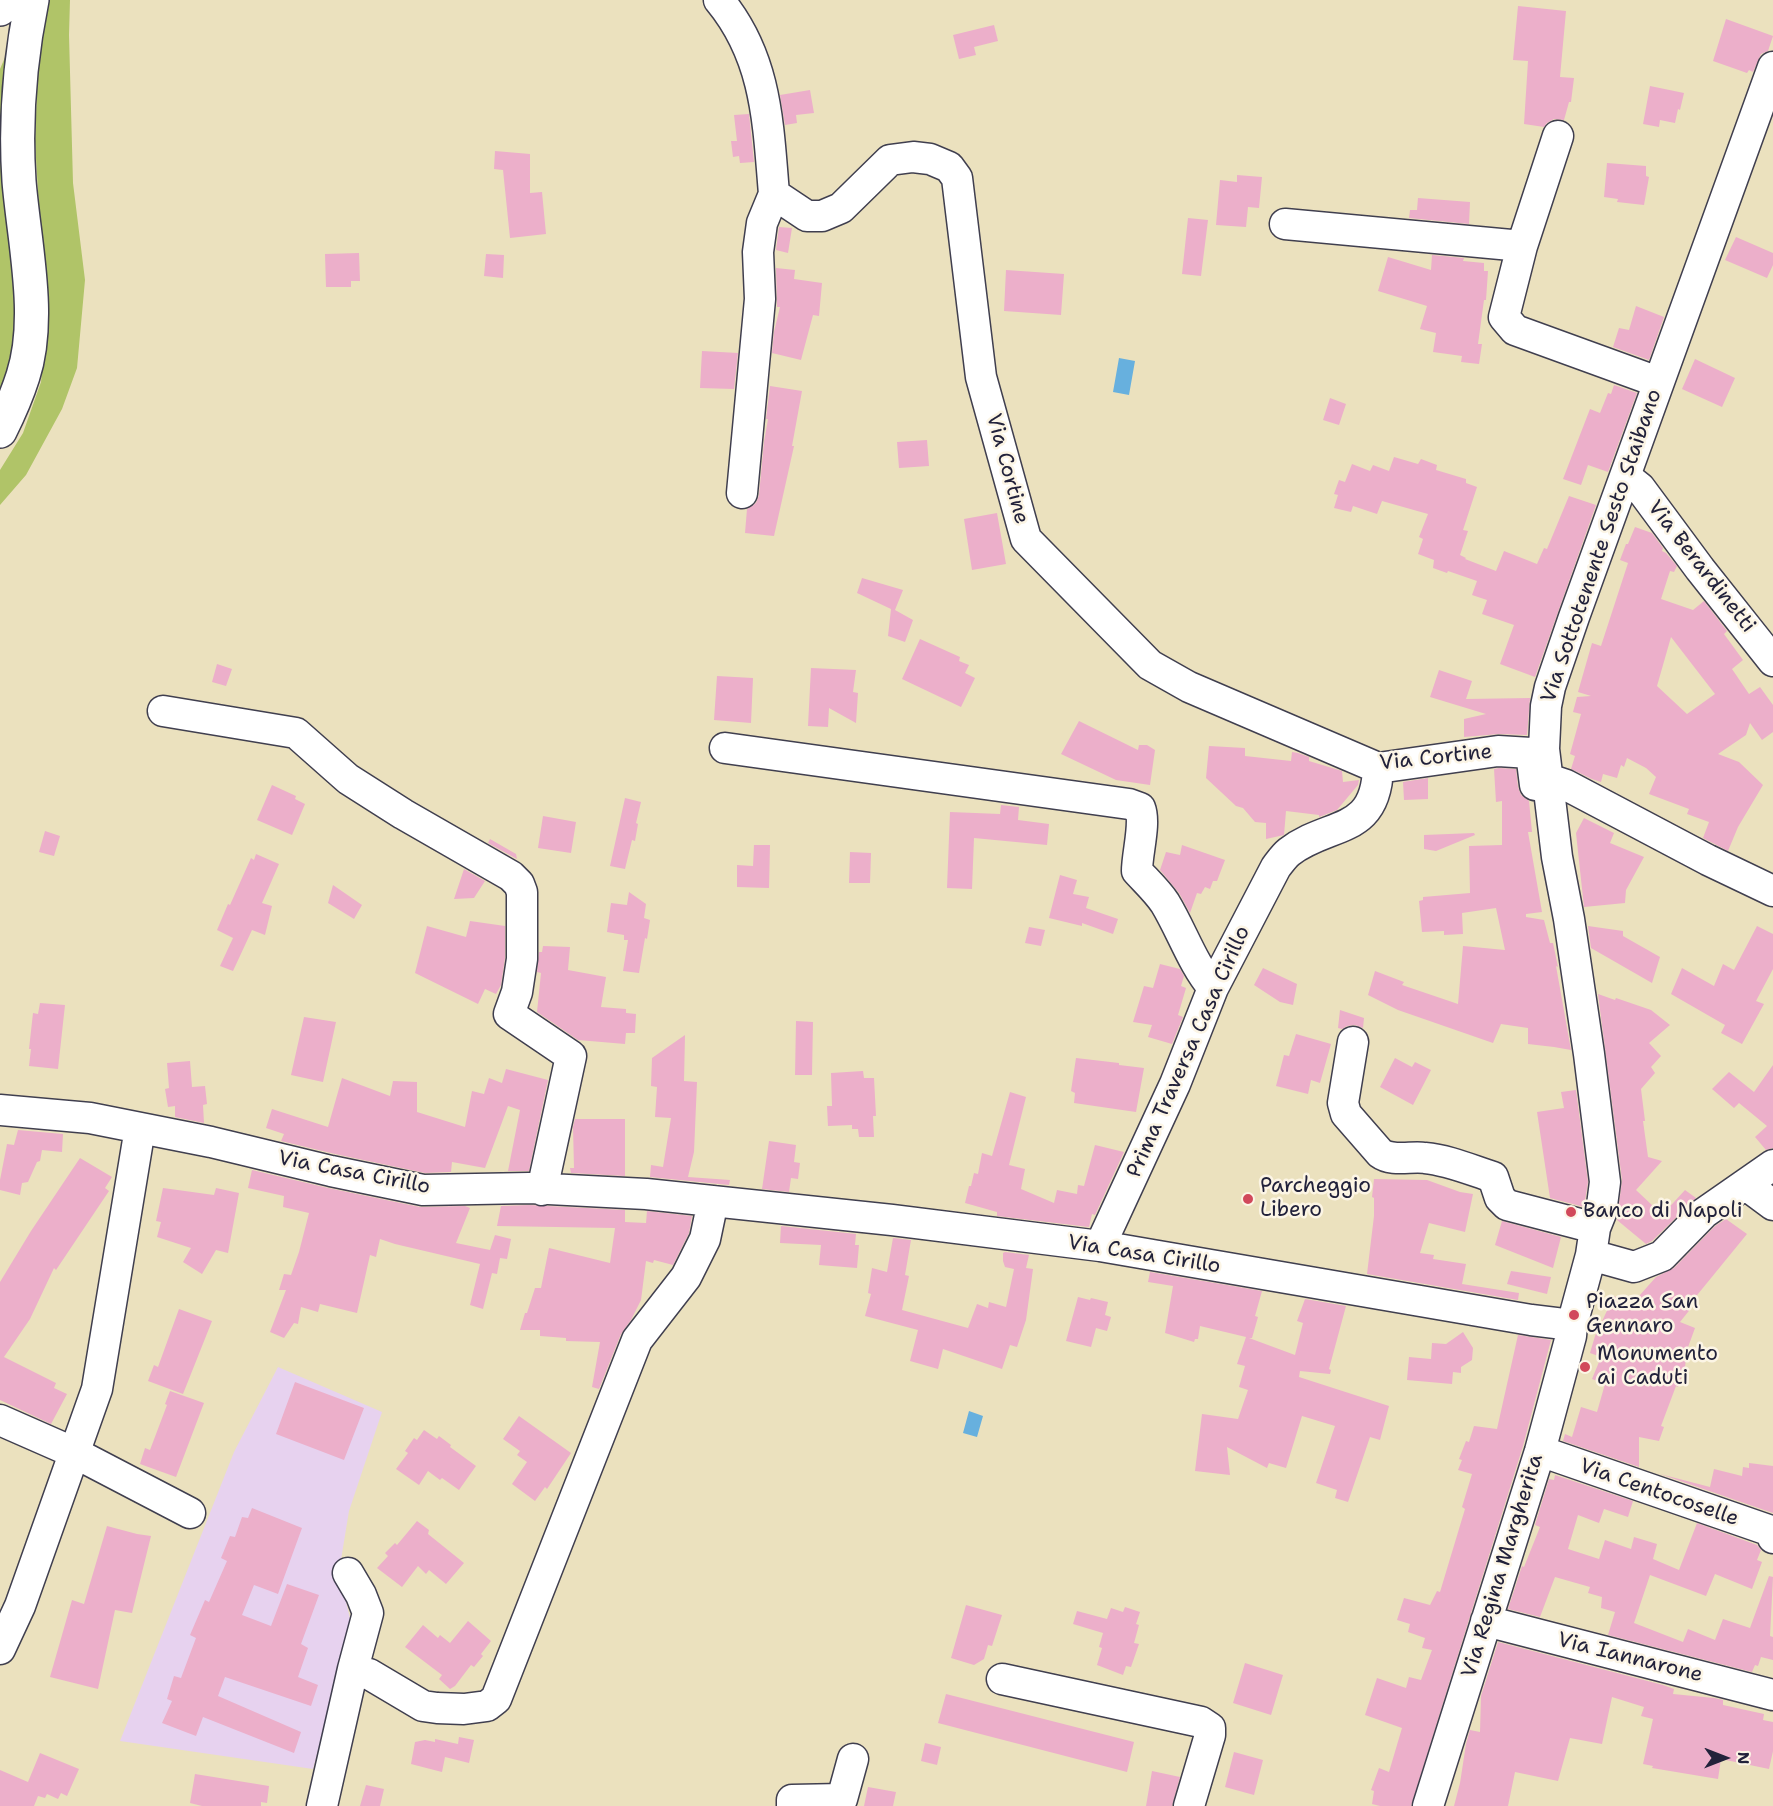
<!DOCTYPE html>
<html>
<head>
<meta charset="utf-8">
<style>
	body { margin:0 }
	#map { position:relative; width:1773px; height:1806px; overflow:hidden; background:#ebe1be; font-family:"Shantell Sans",sans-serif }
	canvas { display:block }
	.north { position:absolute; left:1695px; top:1728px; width:60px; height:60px; -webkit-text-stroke:4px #fcf5e5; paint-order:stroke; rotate:90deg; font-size:16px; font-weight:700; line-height:24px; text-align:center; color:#22223b }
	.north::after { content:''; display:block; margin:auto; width:21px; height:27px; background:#22223b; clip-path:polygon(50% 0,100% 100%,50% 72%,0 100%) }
</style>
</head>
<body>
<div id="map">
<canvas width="1773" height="1806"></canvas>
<div class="north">N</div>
</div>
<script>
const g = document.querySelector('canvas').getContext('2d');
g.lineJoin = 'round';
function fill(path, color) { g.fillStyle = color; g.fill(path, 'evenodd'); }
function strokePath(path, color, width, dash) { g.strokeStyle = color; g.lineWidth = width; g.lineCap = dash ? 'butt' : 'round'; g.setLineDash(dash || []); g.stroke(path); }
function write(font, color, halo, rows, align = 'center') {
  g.font = font + ' "Shantell Sans",sans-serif'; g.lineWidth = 5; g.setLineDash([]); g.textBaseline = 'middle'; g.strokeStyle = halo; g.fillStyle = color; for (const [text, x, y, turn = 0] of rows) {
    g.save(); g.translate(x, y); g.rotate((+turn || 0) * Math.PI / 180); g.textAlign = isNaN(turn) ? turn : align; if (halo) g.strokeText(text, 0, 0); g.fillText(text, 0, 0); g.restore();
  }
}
fill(new Path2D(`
	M278 1367 382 1412 349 1511 339 1572 352 1627 313 1769 120 1741 234 1452Z`), '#e7d2ef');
fill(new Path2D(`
	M47 0H70L69 35 73 183 85 280 77 368 62 409 26 475 0 505V470L23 433 41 382 46 326 35 141 38 66 45 10Z
	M6 55 4 121 16 322 14 352 0 394V69Z`), '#b0c468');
fill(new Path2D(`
	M1119 358 1135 361 1129 395 1113 392Z
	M969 1411 983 1416 977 1437 963 1433Z`), '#67b0de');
fill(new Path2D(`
	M1518 6 1566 11 1560 77 1574 78 1571 102H1569L1564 120 1554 119 1547 123 1544 127 1524 124 1528 61 1513 60Z
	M1726 19 1773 36 1768 51 1761 54 1753 72 1749 70 1747 73 1713 61Z
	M994 25 998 41 974 47 976 55 959 59 953 35Z
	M1650 86 1684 93 1680 110 1678 109 1675 123 1660 120 1659 127 1643 124Z
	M810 90 814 113 796 115 797 123 785 125 780 95Z
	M749 114 754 162 740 163 739 156 733 157 731 141H737L734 115Z
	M495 151 530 154V193L542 192 546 234 510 238 503 170 494 169Z
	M1607 163 1646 166V176L1649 177 1644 205 1617 202 1618 199 1604 197Z
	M1237 175 1262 177 1259 208 1248 207 1246 227 1216 225 1220 180 1237 182Z
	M1418 198 1470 202 1469 224 1409 218 1410 210H1417Z
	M1188 218 1208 220 1201 276 1182 274Z
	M779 227 792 228 788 253 776 250Z
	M1736 237 1773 253V265L1767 278 1725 260Z
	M359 253 360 281H351V287H326L325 254Z
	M486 254 504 255 503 278 484 276Z
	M1432 255 1464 258 1463 261 1484 263V271H1488L1486 300H1484L1478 344H1482L1479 364 1461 362 1462 356 1433 352 1436 333 1420 329 1427 306 1378 291 1388 257 1431 270Z
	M776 268 795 270 794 279 822 283 819 316 813 315 801 360 772 353 774 332 780 307H777Z
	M1006 270 1064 274 1061 315 1004 311Z
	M1636 306 1664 317 1649 360 1613 347 1619 328 1629 330Z
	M702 351 738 353 734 389 700 388Z
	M1695 359 1735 378 1722 407 1682 389Z
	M1614 385 1637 393 1608 472 1588 465 1581 485 1563 479 1590 409 1600 413 1608 393 1611 394Z
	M770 386 802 391 792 446H794L774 536 745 533 747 509 756 503 759 495 764 442 768 419H766Z
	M1330 398 1346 404 1339 425 1323 420Z
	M927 440 929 466 899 468 897 442Z
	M1394 457 1418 464 1421 459 1437 465 1436 470 1466 479V483L1477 487 1463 530 1468 531 1460 555 1466 558 1465 559 1496 571 1504 551 1537 564 1544 548 1547 549 1569 496 1596 505 1535 677 1500 664 1514 625 1482 614 1487 600 1472 595 1477 581 1448 571 1447 573 1433 568 1434 560 1418 554 1423 539 1419 537 1428 514 1382 501 1377 514 1353 506 1351 512 1334 508 1338 495 1334 494 1339 480 1345 482 1352 464 1370 471 1373 465 1389 471Z
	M997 513 1006 564 972 570 964 519Z
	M1635 527 1652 533 1663 548 1662 551 1666 553 1677 566 1674 572 1670 571 1661 599 1693 610 1704 601 1727 631 1724 634 1743 660 1732 669 1749 694 1760 687 1773 705V732L1762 740 1750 723 1746 735 1718 754 1739 762 1763 785 1738 827 1728 851 1703 838 1709 822 1687 814 1689 809 1649 794 1656 777 1646 768 1627 758 1624 767 1621 765 1617 778 1603 774 1601 782 1592 779 1571 769 1575 756 1570 754 1581 714 1573 712 1577 697 1591 696 1578 692 1592 643 1601 646 1628 563 1620 560 1626 544H1628ZM1671 637 1715 694 1687 714 1657 686Z
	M862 578 903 590 895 610 913 620 905 642 888 636 891 609 857 593Z
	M920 639 960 657 959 661 969 665 965 673 975 678 961 707 902 679Z
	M217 664 232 669 226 686 212 682Z
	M811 668 856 670 853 692 858 693 856 723 829 708 828 727 808 726Z
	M1439 670 1472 681 1466 699 1530 698 1527 735 1499 734 1464 737V719L1486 714 1430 697Z
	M717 676 753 678 751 723 714 720Z
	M1079 721 1138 750 1139 745H1147L1155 750 1150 785 1116 780 1061 754Z
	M1209 746 1245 748V756L1291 761 1292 752 1298 753 1309 757V761L1342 771 1343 782 1359 780 1358 785 1337 810 1319 817V815L1286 811 1284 835 1266 839V823L1255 822 1243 808 1236 806 1206 778Z
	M1499 768 1516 769 1518 787 1521 795 1529 801 1532 832H1528L1542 912 1526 914V917L1544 920 1550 943H1553L1558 967 1556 966 1571 1050 1554 1047 1528 1044V1028L1501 1024 1493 1043 1398 1010 1368 995 1375 971 1404 982 1402 985 1458 1004 1463 946 1505 950 1496 908 1462 913 1463 934 1444 935V931L1422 932 1419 901 1423 900V897L1470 893 1469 846 1502 845V801L1496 802 1494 769Z
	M1428 778V799L1404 800 1403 782Z
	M272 785 296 796 295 799 305 804 292 835 257 820Z
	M625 798 641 802 636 823 638 824 635 841 632 840 625 869 610 866Z
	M1001 805 1019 807 1018 820 1049 824 1047 845 974 838 972 889 947 888 950 812 1000 814Z
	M543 816 576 822 571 853 538 848Z
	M1584 818 1614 833 1610 843 1644 857 1626 890 1625 903 1584 907 1576 833Z
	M45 831 60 836 54 856 39 852Z
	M1474 833 1475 835 1436 851 1424 849V835Z
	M490 839 516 854 517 859 488 843Z
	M754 845H770L769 888 737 887V865L753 866Z
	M1182 845 1225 860 1217 881H1213L1210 889 1205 887 1201 894 1197 893 1190 913 1179 893 1160 870 1166 852 1180 855Z
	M850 852 871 853 870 883H849Z
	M256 854 279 864 262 903 272 906 265 935 252 930 233 971 220 966 233 938 217 930 228 904 230 905 251 858 254 860Z
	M464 869 485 881 474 898 454 899Z
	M1060 875 1077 880 1073 894 1089 897 1086 908 1118 919 1113 934 1082 923V926L1049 918Z
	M333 885 362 905 354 919 328 903Z
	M629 892 646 904 644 918 650 920 647 939 645 938 639 973 623 971 628 940H624V935L607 932 611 903 627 905Z
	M470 921 505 926V958L501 985 496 994 485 989 478 1004 415 973 427 926 466 937Z
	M1588 926 1623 931V936L1660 957 1652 983 1591 948Z
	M1757 926 1773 934V969L1756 1001 1764 1004 1742 1044 1721 1033 1725 1025 1671 994 1682 968 1714 986 1723 964 1734 970Z
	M1029 927 1045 930 1041 946 1025 943Z
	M543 946 570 947 568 970 606 977 601 1007 626 1009V1013L636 1014 635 1033H626L625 1044 578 1040 537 1012 541 973 537 972 539 952H542Z
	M1160 964 1180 969 1184 976 1181 986 1186 988 1178 1015 1183 1017 1172 1044 1148 1037 1152 1025 1133 1022 1144 986 1153 988Z
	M1263 968 1297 984 1293 1005 1280 1002 1254 985Z
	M1598 994 1615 1000 1616 998 1651 1010 1670 1025 1649 1043 1661 1056 1651 1067 1655 1073 1641 1089 1645 1121H1643L1648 1157 1662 1161 1636 1190 1653 1206 1650 1213 1656 1208 1663 1214 1685 1190 1696 1198 1652 1241 1646 1244 1617 1220 1622 1180Z
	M40 1003 65 1005 58 1069 29 1066 31 1049H29L33 1013 38 1014Z
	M1340 1010 1364 1018 1363 1028 1355 1025 1347 1026 1342 1029 1338 1028Z
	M304 1017 336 1022 323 1082 291 1075Z
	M796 1021 813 1022 812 1075H795Z
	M1296 1034 1331 1044 1320 1083 1311 1080 1308 1094 1276 1086 1284 1055 1289 1056Z
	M685 1035 684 1081 697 1082 694 1152 688 1177 730 1180 729 1185 650 1177 651 1165 663 1167 671 1118 655 1117 657 1087 651 1086 652 1058Z
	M1076 1058 1119 1063V1065L1144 1068 1136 1112 1074 1103 1075 1093 1071 1091Z
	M1395 1058 1412 1067 1415 1062 1431 1070 1413 1105 1380 1087Z
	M190 1061 192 1087 205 1086 207 1104 203 1105 204 1123 175 1117V1106L168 1107 165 1089 169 1088 167 1063Z
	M1773 1065V1148L1766 1150 1755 1137 1767 1126 1739 1103 1734 1108 1712 1089 1729 1072 1754 1092Z
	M506 1069 548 1080 529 1171H508L520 1110 508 1106 485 1168 452 1162 451 1172 425 1173 335 1154 281 1141 284 1134 266 1128 272 1109 328 1127 342 1078 390 1096 393 1081 417 1082V1112L465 1127 472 1091 484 1094 489 1078 502 1083Z
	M863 1071 864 1078H874L876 1116H873L874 1137H859L858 1129H852V1125L828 1126 827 1106H832L831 1073Z
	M1576 1090 1588 1182 1584 1207 1550 1198 1537 1112 1564 1108 1561 1092Z
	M1010 1092 1026 1097 1009 1165 1025 1169 1021 1189 1054 1203 1057 1190 1077 1194 1078 1185 1084 1186 1095 1145 1124 1152 1095 1215 1092 1214 1089 1227 997 1216V1212L965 1203 969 1186H971L974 1173 978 1174 982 1153 992 1156Z
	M575 1119H625V1176L571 1173 570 1168H574L573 1127Z
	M18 1130 63 1134 62 1152 42 1150 40 1161 37 1162 28 1182 22 1183 20 1195 0 1190V1180L7 1144 14 1145Z
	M769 1141 796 1145 794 1162 800 1163 798 1179 791 1178 789 1192 762 1189Z
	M80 1158 112 1177 105 1188 109 1191 56 1270 54 1268 30 1319 4 1357 56 1383 54 1388 67 1394 51 1424 0 1400V1282L31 1231Z
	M252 1170 328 1188 420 1207 465 1206 470 1208 456 1243 490 1250 495 1235 511 1239 507 1259 500 1258 497 1274 492 1273 483 1309 470 1305 480 1264 395 1244 380 1239 376 1257 370 1255 357 1313 320 1304 318 1312 301 1307 298 1324 294 1323 284 1338 270 1332 286 1290H279L284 1274 291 1275 299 1252 309 1213 283 1207 284 1196 248 1188Z
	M1374 1179 1427 1180 1460 1192 1473 1194 1465 1232 1429 1223 1420 1253 1434 1255 1433 1259 1466 1264 1462 1284 1519 1293 1518 1300 1367 1274 1374 1216V1198L1372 1197Z
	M163 1188 214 1195 216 1188 239 1193 228 1253 216 1250 202 1274 183 1262 191 1248 157 1237 161 1222 156 1221Z
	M529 1205 625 1210V1222L646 1223 647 1211 692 1216 689 1233 673 1265 654 1260 653 1263 646 1261 641 1300 631 1320 621 1334 599 1389 592 1387 600 1342 566 1341V1338L540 1336V1330H520L525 1313H527L535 1288H541L549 1248 610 1263 615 1228 497 1226 501 1206Z
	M1726 1219 1747 1234 1689 1305 1692 1307 1680 1322 1695 1328 1687 1350 1685 1367 1678 1387 1676 1386 1661 1426 1664 1427 1659 1441 1639 1437V1467L1563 1441 1565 1434 1572 1437 1581 1407 1597 1412 1605 1384 1592 1379 1601 1357 1590 1353 1595 1336 1614 1296 1631 1305 1656 1277 1674 1268 1715 1226Z
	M1502 1221 1561 1237 1553 1268 1495 1245Z
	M781 1226 856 1234 855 1245H859L857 1268 819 1265 821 1245 780 1243Z
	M893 1238 911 1240 905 1275 909 1276 902 1310 968 1328 977 1304 988 1308 989 1302 1006 1307 1014 1269 1005 1267 1003 1261V1253L1005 1252 1029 1255 1026 1268 1033 1269 1026 1320 1017 1347 1010 1345 1002 1369 943 1349 938 1369 910 1361 918 1330 865 1316 871 1294 868 1293 872 1268 887 1272Z
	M1511 1271 1551 1277 1547 1294 1507 1284Z
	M1150 1272 1262 1291 1255 1316 1258 1317 1252 1338H1249L1295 1355 1303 1323 1297 1321 1305 1299 1346 1306 1329 1369 1331 1370 1330 1374 1300 1371 1299 1377 1389 1406 1380 1440 1370 1437 1348 1502 1335 1498 1337 1490 1316 1483 1335 1426 1302 1416 1286 1468 1269 1463 1267 1468 1227 1447 1230 1475 1195 1471 1202 1414 1238 1419 1248 1390 1239 1387 1245 1366 1237 1364 1246 1337 1200 1326 1198 1339H1195L1194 1342 1165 1333 1173 1286 1148 1282Z
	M1078 1297 1090 1300 1091 1298 1108 1302 1105 1315 1111 1317 1107 1331 1096 1328 1091 1347 1066 1341Z
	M179 1309 212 1321 183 1394 148 1381 154 1365 158 1367Z
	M1463 1332 1473 1348 1472 1360 1461 1367V1373L1453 1372 1452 1384 1407 1380 1409 1357 1431 1359 1432 1343 1446 1344Z
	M1518 1335 1551 1340 1523 1446 1411 1806H1380L1372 1804 1374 1791 1371 1790 1379 1768 1389 1772 1402 1728 1365 1715 1377 1678 1406 1688 1409 1677 1421 1680 1432 1650 1422 1648 1425 1638 1408 1632 1410 1624 1397 1620 1404 1598 1430 1605 1437 1591 1440 1592 1465 1509 1462 1507 1472 1474 1458 1470 1462 1460 1459 1459 1466 1441 1469 1442 1474 1426 1497 1429Z
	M295 1382 364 1408 344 1460 276 1434Z
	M170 1391 204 1403 176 1477 140 1464 145 1448 150 1450 167 1405 165 1404Z
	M519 1416 571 1453 547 1489 545 1487 535 1501 512 1484 527 1462 517 1455 520 1451 503 1439Z
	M424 1430 437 1439 439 1436 451 1445 450 1447 476 1466 459 1490 442 1478 440 1480 428 1471 419 1485 396 1469 408 1453 405 1451 414 1438 417 1440Z
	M1749 1463 1773 1466V1513L1660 1474 1710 1487 1714 1469 1742 1476 1743 1467 1749 1468Z
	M1555 1475 1633 1501 1628 1517 1604 1509 1599 1523 1578 1515 1568 1549 1599 1559 1605 1540 1631 1549 1634 1537 1657 1544 1653 1559 1679 1570 1697 1523 1757 1545 1761 1550 1757 1560 1762 1562 1752 1589 1715 1574 1706 1596 1650 1575 1634 1623 1683 1642 1688 1629 1715 1640 1723 1619 1750 1628 1769 1576 1773 1577 1770 1636 1773 1637V1660L1761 1657 1758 1666 1755 1665 1752 1672 1608 1635 1615 1612 1601 1608 1602 1597 1588 1593 1590 1587 1555 1577 1540 1617 1508 1609 1522 1566 1524 1567 1540 1527 1535 1525 1549 1479 1554 1480Z
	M252 1508 302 1528 278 1594 254 1585 242 1615 271 1626 287 1584 319 1595 301 1644 308 1648 298 1677 318 1685 311 1706 225 1677 218 1696 301 1732 294 1753 203 1717 196 1736 162 1723 172 1701 167 1699 174 1676 181 1678 196 1638 190 1635 205 1600 209 1602 227 1561 221 1558 230 1536 235 1537 242 1517 248 1518Z
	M417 1521 429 1530 428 1534 464 1563 446 1584 429 1570 426 1574 418 1566 402 1587 377 1568 388 1556 385 1553 395 1543 397 1545Z
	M107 1526 137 1534 151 1536 132 1613 115 1610 98 1689 50 1677 72 1600 84 1604Z
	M966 1605 1002 1615 992 1646 988 1645 984 1659 974 1665 951 1658Z
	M1125 1607 1140 1612 1136 1624 1139 1625 1134 1643 1139 1644 1131 1667 1126 1666 1123 1675 1097 1665 1102 1648 1099 1647 1103 1633 1073 1624 1077 1611 1107 1619 1111 1608 1123 1612Z
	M468 1621 491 1641 481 1654 483 1656 474 1667 471 1665 455 1686 450 1689 439 1679 442 1675 405 1647 423 1625 438 1638 440 1635 450 1643Z
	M1498 1642 1663 1685 1674 1689 1673 1694 1714 1698 1723 1700V1705L1764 1714 1763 1720 1773 1722V1751L1769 1769 1721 1759 1718 1779 1652 1768 1653 1766 1643 1764 1653 1719 1641 1716 1644 1707 1612 1697 1602 1744 1570 1738 1558 1781 1515 1772 1508 1806H1454L1460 1783 1466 1744 1470 1730 1480 1732 1481 1696Z
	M1245 1663 1283 1675 1271 1715 1233 1703Z
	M946 1694 1134 1742 1127 1772 938 1723Z
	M459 1737 474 1740 469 1763 445 1757 442 1772 411 1764 415 1742 425 1740 435 1742V1739L458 1744Z
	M925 1743 941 1747 937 1765 921 1761Z
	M1234 1752 1263 1760 1254 1795 1225 1787Z
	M40 1753 79 1769 67 1796 61 1793 58 1799 47 1794 45 1798 38 1796 34 1806H0V1770L28 1782Z
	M1152 1771 1180 1777 1172 1806H1146Z
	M195 1774 269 1786 267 1803 261 1802V1806H202L190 1803Z
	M366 1785 384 1789 380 1806H360Z
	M868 1787 896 1792 893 1806H864Z`), '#ecafca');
const minor = new Path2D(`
	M719 0C767 58 768 123 774 194L807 216H822L841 208 890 160 913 157 930 159 949 167 957 178 981 377 1026 539 1150 665 1189 687 1378 768 1498 751 1531 753 1535 785
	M1558 136 1522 246 1504 317 1515 330 1658 382
	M1285 224 1522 246
	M1625 476 1640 488 1700 569 1773 661
	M742 493 760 299 758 252 762 223 774 194
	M163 711 296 733 348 779 403 814 511 876 519 884 522 892V959L517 992 509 1014 571 1056 542 1190
	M725 748 1129 804 1140 808C1146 823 1137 853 1137 871 1146 881 1157 891 1165 903 1182 931 1192 963 1213 988
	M1548 779 1566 785 1708 860 1773 891
	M1353 1042 1343 1103 1346 1114 1380 1153C1392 1162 1411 1156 1425 1158 1448 1160 1471 1170 1493 1177L1500 1198 1507 1205 1595 1228
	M0 1110 90 1118 211 1142 331 1171 423 1190 529 1188 646 1194 892 1220 1100 1246 1531 1320 1572 1325
	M1746 1185 1773 1205
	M1100 1246 1175 1084 1213 988 1276 867C1280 862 1284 856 1289 852 1329 821 1376 836 1378 768
	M1591 1255 1634 1267 1662 1256 1704 1213 1773 1165
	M0 1420 75 1453 190 1513
	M1540 1451 1771 1531 1773 1538
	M1486 1621 1773 1695
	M0 1649 20 1606 97 1389 140 1128
	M353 1669 369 1674 423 1706 437 1708 464 1709 487 1706 496 1699 637 1340 686 1277 705 1239 713 1201
	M1002 1679 1201 1722 1210 1728V1735L1189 1806
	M322 1806 353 1669 368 1613 361 1595 348 1573
	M792 1806V1800L842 1799 853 1759
	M1428 1806 1540 1451 1571 1336 1572 1325 1591 1255 1595 1228 1601 1213 1605 1182 1589 1054 1569 919 1557 857 1544 749 1546 706 1550 687 1574 617 1773 67`);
const highway = new Path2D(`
	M0 9 4 0
	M0 431C9 413 17 395 23 376 42 318 24 242 19 181 15 121 20 59 32 0`);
strokePath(minor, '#403f4f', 33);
strokePath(highway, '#403f4f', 36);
strokePath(minor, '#fff', 30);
strokePath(highway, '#fff', 33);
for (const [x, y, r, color] of [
	[1248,1199,6,"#d1495b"],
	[1571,1212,6,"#d1495b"],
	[1574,1315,6,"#d1495b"],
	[1585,1367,6,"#d1495b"]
]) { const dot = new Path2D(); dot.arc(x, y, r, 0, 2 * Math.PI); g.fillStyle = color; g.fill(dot); strokePath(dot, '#fcf5e5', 2); }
write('21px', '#22223b', '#fcf5e5', [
	["Via Cortine",1007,469,75],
	["Via Sottotenente Sesto Staibano",1602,546,-71],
	["Via Berardinetti",1701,567,52],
	["Via Cortine",1436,758,-6],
	["Prima Traversa Casa Cirillo",1189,1052,-66],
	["Via Casa Cirillo",354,1173,11],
	["Via Casa Cirillo",1144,1255,9],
	["Via Centocoselle",1659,1493,19],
	["Via Regina Margherita",1503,1566,-73],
	["Via Iannarone",1630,1658,14]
]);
write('21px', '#22223b', '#fcf5e5', [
	["Parcheggio",1260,1187],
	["Libero",1260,1211],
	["Banco di Napoli",1583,1212],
	["Piazza San",1586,1303],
	["Gennaro",1586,1327],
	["Monumento",1597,1355],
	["ai Caduti",1597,1379]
], 'left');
</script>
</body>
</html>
